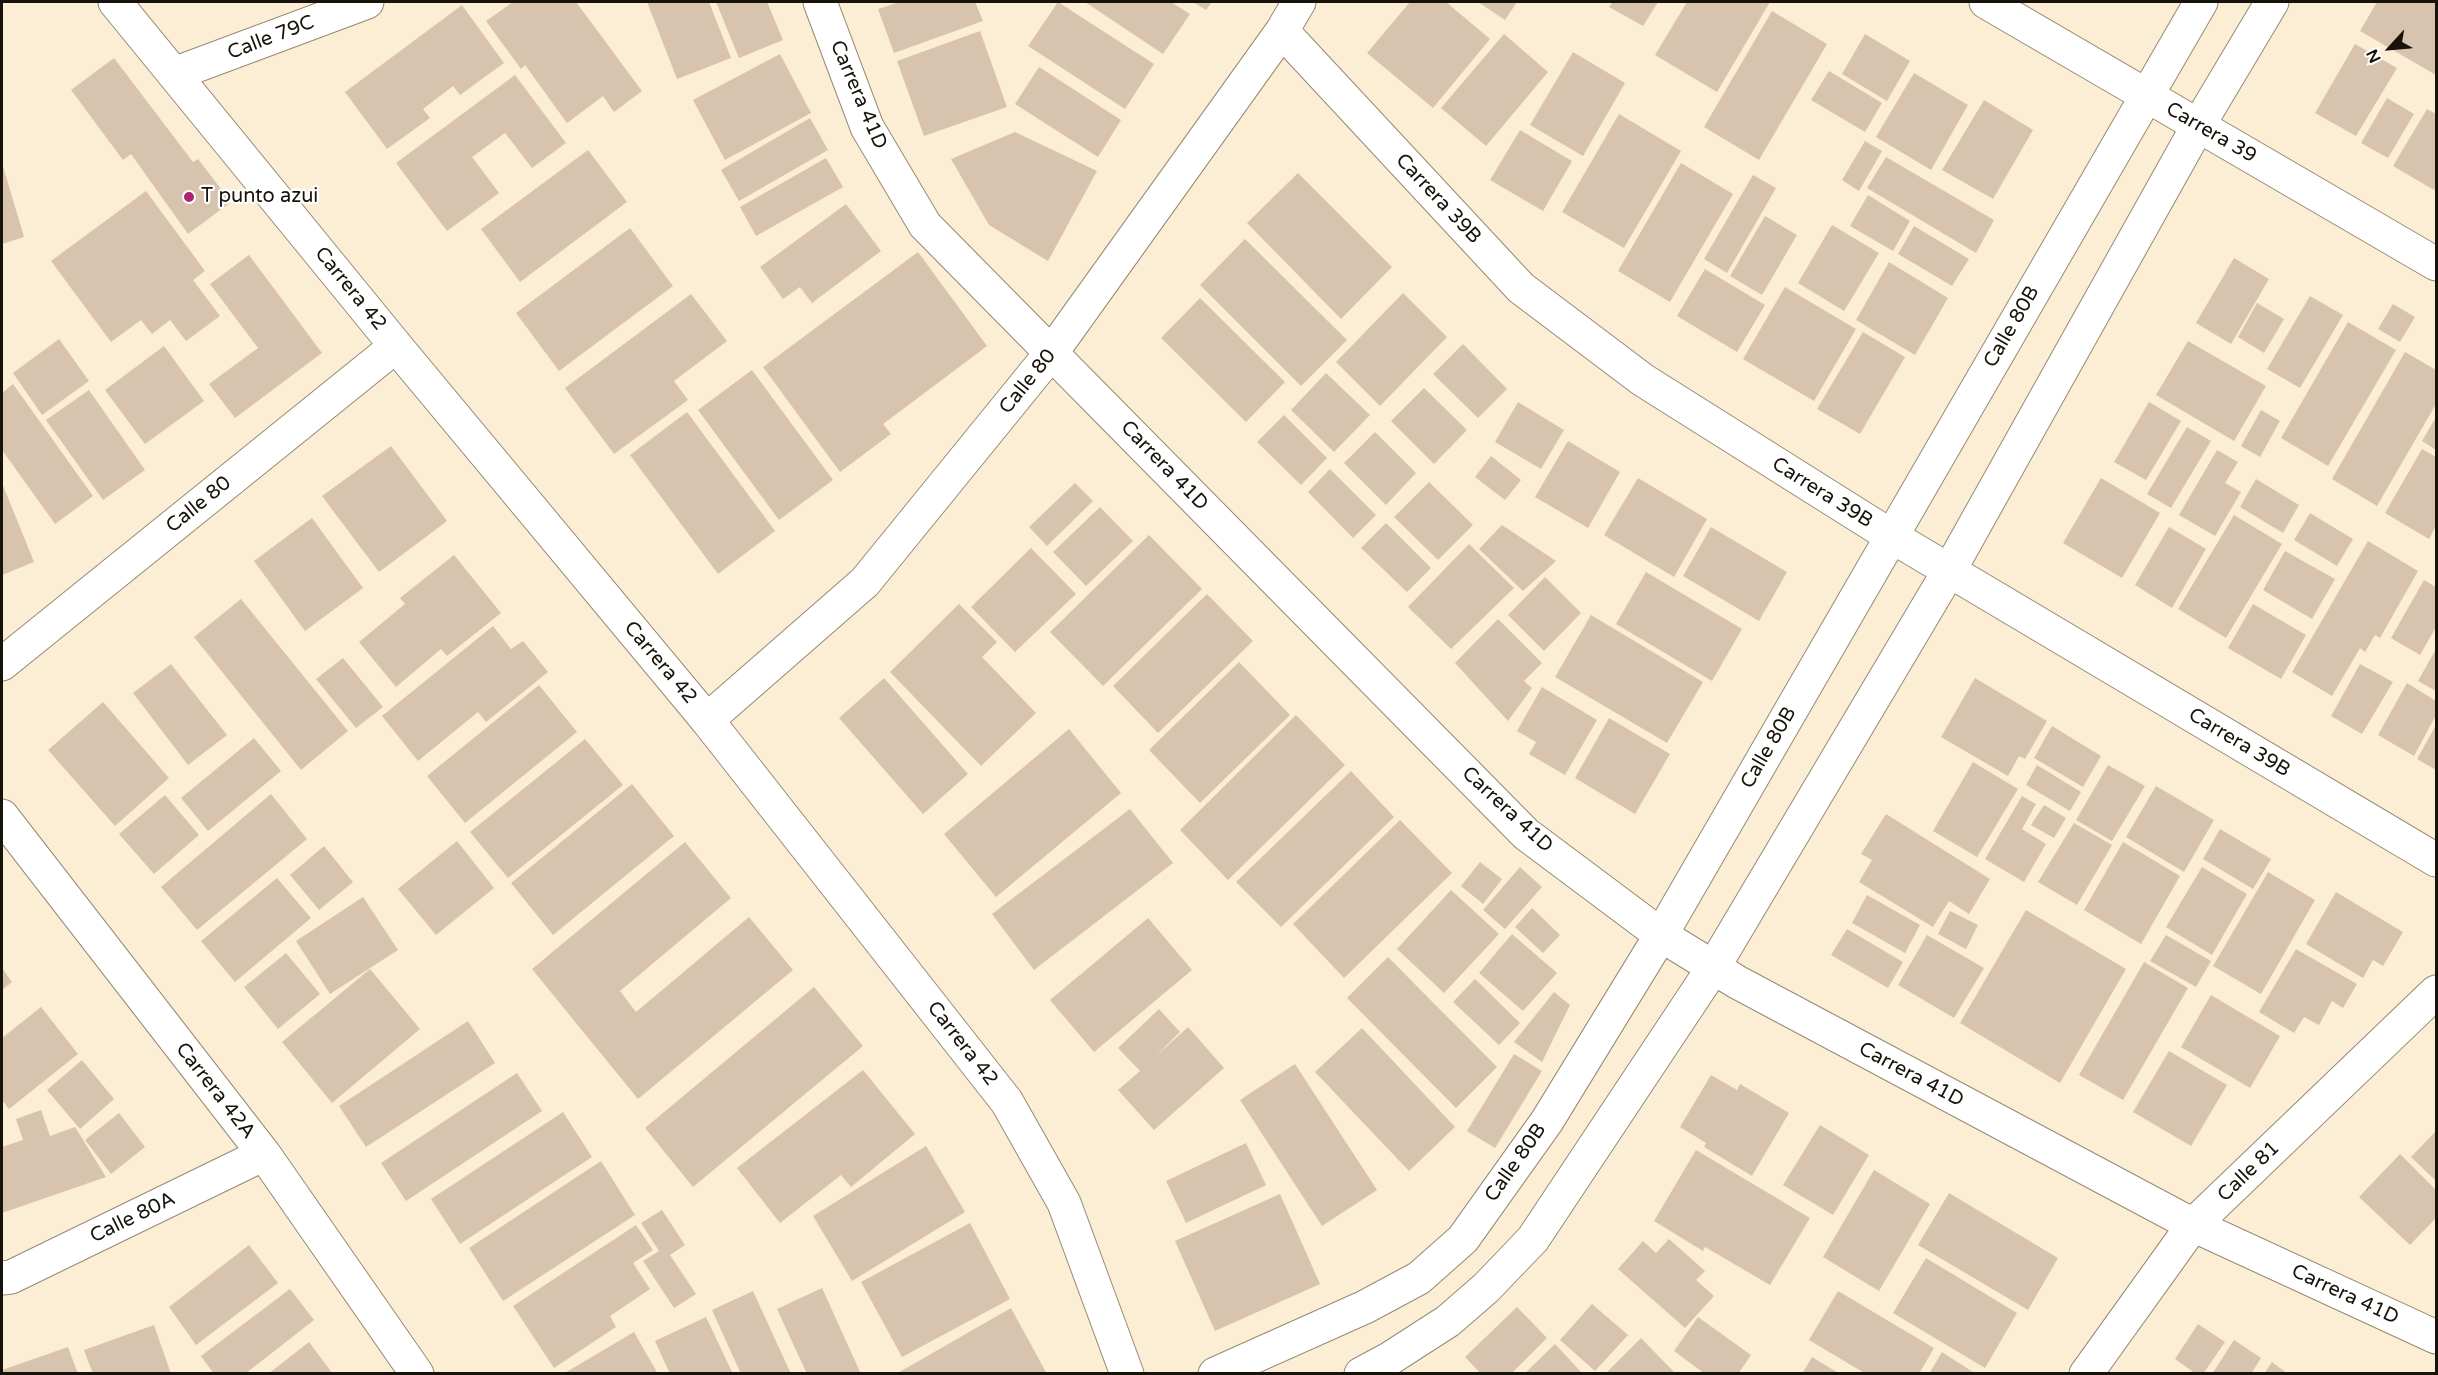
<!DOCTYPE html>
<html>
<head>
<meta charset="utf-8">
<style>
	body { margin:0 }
	#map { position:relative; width:2438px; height:1375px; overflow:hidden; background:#fbeed4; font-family:"Varela Round",sans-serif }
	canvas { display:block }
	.frame { position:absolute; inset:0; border:3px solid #17130a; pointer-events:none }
	.north { position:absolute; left:2360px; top:18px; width:60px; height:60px; -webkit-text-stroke:4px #fff; paint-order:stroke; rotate:244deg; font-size:16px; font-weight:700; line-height:24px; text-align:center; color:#17130a }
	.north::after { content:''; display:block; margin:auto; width:21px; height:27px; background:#17130a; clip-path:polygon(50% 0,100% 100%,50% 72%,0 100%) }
</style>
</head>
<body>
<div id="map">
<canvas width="2438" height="1375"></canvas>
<div class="frame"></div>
<div class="north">N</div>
</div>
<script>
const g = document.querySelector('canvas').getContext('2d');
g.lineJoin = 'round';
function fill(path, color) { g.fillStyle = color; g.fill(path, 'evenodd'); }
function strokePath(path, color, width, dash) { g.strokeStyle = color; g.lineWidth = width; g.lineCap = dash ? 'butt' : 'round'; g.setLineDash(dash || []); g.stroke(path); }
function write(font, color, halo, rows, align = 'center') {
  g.font = font + ' "Varela Round",sans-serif'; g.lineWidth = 4.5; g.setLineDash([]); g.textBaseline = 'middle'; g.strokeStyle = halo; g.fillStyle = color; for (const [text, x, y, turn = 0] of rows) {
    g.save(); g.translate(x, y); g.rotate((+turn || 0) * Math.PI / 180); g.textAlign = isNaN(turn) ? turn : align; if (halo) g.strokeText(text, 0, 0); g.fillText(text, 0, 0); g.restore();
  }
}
fill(new Path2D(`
	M513 2H576L642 91 614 112 603 96 567 123 525 65 521 69 486 21Z
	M647 2H709L731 58 677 79Z
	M716 2H767L783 40 739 58Z
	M900 2H975L983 21 894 53 878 9Z
	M1058 2 1154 64 1125 109 1028 46Z
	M1085 2H1171L1190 14 1163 54Z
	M1193 2H1212L1206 10Z
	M1410 2H1446L1490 39 1433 108 1367 53Z
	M1478 2H1517L1505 20Z
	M1613 2H1658L1643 26 1609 7Z
	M1687 2H1770L1717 92 1655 55Z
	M2377 2H2436V75L2360 31Z
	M462 5 504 63 460 95 453 86 423 109 430 118 387 149 345 92Z
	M1772 11 1827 44 1759 160 1704 127Z
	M980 31 1007 107 924 136 897 61Z
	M1504 34 1548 72 1486 146 1441 108Z
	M1865 34 1910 61 1887 101 1842 74Z
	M2355 44 2397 68 2356 136 2315 113Z
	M1573 52 1625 83 1583 156 1530 125Z
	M780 54 811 113 725 160 693 100Z
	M114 58 193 162 198 159 231 202 188 234 131 154 123 160 71 90Z
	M1039 67 1121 120 1098 157 1015 104Z
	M1829 71 1882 103 1865 132 1811 100Z
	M1914 73 1968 105 1931 170 1876 137Z
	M515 75 566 143 532 168 505 133 472 157 499 193 447 231 396 163Z
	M2387 98 2414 114 2388 158 2361 143Z
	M1984 100 2033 130 1993 199 1942 170Z
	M2427 109 2436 114V185L2434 190 2393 166Z
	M1619 114 1681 151 1624 248 1562 212Z
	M810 118 828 150 739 201 721 170Z
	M1520 130 1572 161 1543 211 1490 180Z
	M1015 132 1097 171 1048 261 989 225 951 159Z
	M1865 141 1882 151 1859 191 1842 180Z
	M588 150 627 202 520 282 481 229Z
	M1886 157 1994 220 1976 253 1867 188Z
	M826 158 843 187 756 236 740 207Z
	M2 163 24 237 2 244Z
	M1681 163 1733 194 1670 302 1618 271Z
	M1298 173 1392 267 1341 319 1247 223Z
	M1753 175 1776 188 1727 273 1704 259Z
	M146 191 205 271 193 280 220 316 186 341 170 320 152 334 141 320 111 342 51 261Z
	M1868 195 1910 221 1893 251 1850 226Z
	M846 204 881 251 812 303 800 287 783 299 760 267Z
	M1765 216 1797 235 1762 295 1730 276Z
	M1832 225 1879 253 1844 311 1798 283Z
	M1914 226 1969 259 1952 286 1898 254Z
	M630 228 673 286 559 371 516 313Z
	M1245 239 1347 340 1301 386 1200 285Z
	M918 252 987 346 883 424 891 434 840 472 763 367Z
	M249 255 322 353 235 418 209 384 258 348 210 284Z
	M2234 258 2269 279 2231 344 2196 323Z
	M1889 262 1948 298 1915 355 1856 320Z
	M1705 269 1765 305 1737 352 1677 316Z
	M1785 287 1856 329 1814 401 1743 359Z
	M1403 293 1447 337 1380 406 1336 362Z
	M691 294 727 341 674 381 688 400 614 454 565 388Z
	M2310 296 2343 315 2300 388 2267 369Z
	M1200 298 1285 382 1246 422 1161 338Z
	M2257 303 2284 319 2264 353 2238 337Z
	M2393 304 2415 317 2400 342 2378 329Z
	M2348 322 2396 350 2328 466 2281 438Z
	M1863 332 1905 357 1860 434 1817 409Z
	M59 339 89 381 42 415 13 373Z
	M2188 341 2266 386 2234 441 2156 395Z
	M1463 344 1507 389 1478 418 1433 374Z
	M164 346 204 401 145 444 105 390Z
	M2405 352 2436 370V404L2377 506 2332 479Z
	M752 370 833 480 779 520 698 410Z
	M1326 373 1370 415 1334 452 1291 410Z
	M13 384 93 496 55 524 2 450V393Z
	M1424 388 1467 430 1434 464 1391 421Z
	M89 390 145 470 103 500 46 420Z
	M1518 402 1564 430 1541 469 1495 442Z
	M2149 402 2181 421 2146 480 2114 462Z
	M2261 410 2280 421 2260 457 2241 446Z
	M687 412 775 531 718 574 630 455Z
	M1284 415 1327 458 1301 485 1257 442Z
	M2436 417V450L2422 441Z
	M2187 427 2211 441 2171 508 2147 494Z
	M1375 432 1416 473 1386 505 1344 463Z
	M1568 441 1620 472 1588 528 1535 497Z
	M391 446 447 521 379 572 322 496Z
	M2422 449 2436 457V526L2429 539 2385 513Z
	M2217 450 2238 462 2225 483 2241 492 2215 536 2179 515Z
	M1491 456 1521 480 1505 500 1475 477Z
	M1330 469 1376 515 1353 538 1308 492Z
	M1638 478 1707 519 1674 577 1604 535Z
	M2101 478 2160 513 2122 578 2063 543Z
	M2256 479 2299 505 2283 533 2240 507Z
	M1429 482 1473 525 1438 560 1394 517Z
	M2 483 34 562 2 575Z
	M1075 483 1093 501 1047 546 1029 527Z
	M1100 507 1133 541 1086 586 1053 552Z
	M2310 513 2353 539 2337 566 2294 540Z
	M2234 515 2282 544 2226 638 2178 609Z
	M312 518 363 588 305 631 254 561Z
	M1386 523 1431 568 1407 592 1361 548Z
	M1502 525 1556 561 1523 591 1479 549Z
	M1711 527 1787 572 1759 621 1683 576Z
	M2169 527 2206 549 2172 608 2135 585Z
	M1149 535 1202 589 1103 686 1050 632Z
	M2368 541 2418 571 2380 638 2375 635 2365 652 2360 648 2332 696 2292 672Z
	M1469 544 1514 588 1451 649 1408 607Z
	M1031 548 1076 594 1015 652 971 607Z
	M2285 551 2335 579 2312 619 2263 590Z
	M454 555 501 613 447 656 441 649 396 687 359 642 405 604 400 598Z
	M1646 572 1742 629 1712 681 1616 624Z
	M1545 577 1581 613 1544 651 1508 615Z
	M2424 580 2436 587V627L2420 655 2391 638Z
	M1207 594 1253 641 1158 733 1113 686Z
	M241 599 348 731 301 770 194 637Z
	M959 604 997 642 982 657 1036 713 981 766 890 672Z
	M2253 604 2306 635 2281 679 2228 648Z
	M1591 615 1703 682 1667 743 1555 677Z
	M1498 619 1542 663 1524 681 1532 688 1508 721 1455 663Z
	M493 626 511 649 523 641 548 672 486 722 478 712 418 761 382 716Z
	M2436 649V691L2418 681Z
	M343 658 383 707 356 728 316 679Z
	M1239 662 1290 715 1200 803 1149 750Z
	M171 664 227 735 188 765 133 693Z
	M2360 664 2393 682 2362 734 2331 716Z
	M884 678 968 774 923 814 839 718Z
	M1975 678 2047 721 2025 759 2019 756 2008 776 1941 737Z
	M2407 683 2436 701V715L2414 756 2378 735Z
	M539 685 577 732 465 823 427 776Z
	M1542 687 1597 720 1565 775 1529 754 1536 742 1517 731Z
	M103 702 169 778 115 826 48 750Z
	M1296 715 1345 765 1228 880 1180 830Z
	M1609 718 1670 754 1635 814 1575 778Z
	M2436 725V770L2417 759Z
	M2052 726 2101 756 2083 787 2034 758Z
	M1069 729 1121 793 996 897 944 834Z
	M254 738 281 771 208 831 181 798Z
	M585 739 623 785 508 878 470 832Z
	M1973 762 2018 789 1977 857 1933 831Z
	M2037 765 2081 792 2070 811 2026 785Z
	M2108 765 2145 786 2112 841 2076 820Z
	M1351 771 1394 817 1281 927 1236 882Z
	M632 784 674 836 553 935 511 883Z
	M2156 786 2214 820 2184 872 2126 837Z
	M271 794 307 839 197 930 161 887Z
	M165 795 199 835 154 874 119 834Z
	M2022 796 2036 804 2022 829 2046 844 2024 882 1985 859Z
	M2044 805 2066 818 2054 838 2031 825Z
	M1130 809 1173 863 1034 970 992 914Z
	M1886 814 1990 879 1969 914 1949 901 1933 927 1859 882 1872 860 1861 854Z
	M1400 820 1452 873 1344 978 1293 924Z
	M2074 823 2112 845 2077 905 2038 882Z
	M2220 829 2271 859 2253 889 2203 859Z
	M457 841 494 888 436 935 398 889Z
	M685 842 731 898 620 991 636 1012 749 917 793 970 638 1099 532 969Z
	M2123 842 2180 876 2141 944 2084 910Z
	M324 846 353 882 319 910 290 875Z
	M1480 862 1502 879 1483 904 1461 886Z
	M1520 867 1542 887 1505 929 1483 910Z
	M2202 867 2247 894 2212 955 2166 927Z
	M2268 872 2315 900 2261 994 2213 966Z
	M277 878 311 918 235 982 201 941Z
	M1451 890 1499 934 1444 993 1397 949Z
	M2336 892 2403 932 2383 966 2373 960 2363 978 2306 944Z
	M1867 895 1920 925 1905 953 1852 923Z
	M363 897 398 950 330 994 296 941Z
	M1532 908 1560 935 1543 953 1515 927Z
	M2026 910 2126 969 2060 1083 1960 1023Z
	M1950 911 1978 925 1966 949 1938 934Z
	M1148 918 1192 970 1094 1052 1050 1000Z
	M1847 929 1903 962 1888 988 1831 955Z
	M1512 934 1557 973 1523 1011 1479 973Z
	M1927 935 1984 968 1954 1018 1898 985Z
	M2166 935 2211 961 2196 987 2150 961Z
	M2296 949 2357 984 2343 1008 2332 1001 2319 1025 2304 1017 2294 1033 2259 1012Z
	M286 953 320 994 278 1029 244 987Z
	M1388 957 1497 1067 1456 1108 1347 998Z
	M2144 962 2188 988 2123 1100 2079 1075Z
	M2 968 12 982 2 990Z
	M370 969 420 1029 332 1103 282 1042Z
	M1475 979 1520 1023 1499 1045 1453 1002Z
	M814 987 863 1046 693 1187 645 1128Z
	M1554 992 1570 1005 1542 1062 1514 1042Z
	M2211 995 2280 1036 2250 1088 2181 1047Z
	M41 1007 78 1054 9 1109 2 1100V1038Z
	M1159 1009 1180 1032 1155 1057 1188 1027 1224 1068 1154 1130 1118 1090 1140 1071 1118 1048Z
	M468 1021 495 1063 366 1147 339 1106Z
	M1362 1028 1455 1127 1409 1171 1315 1072Z
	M2169 1051 2227 1085 2191 1146 2133 1112Z
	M1514 1054 1542 1071 1495 1148 1467 1131Z
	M82 1060 114 1099 80 1129 47 1090Z
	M1295 1064 1377 1190 1322 1226 1240 1100Z
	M863 1070 915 1134 851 1187 841 1175 780 1223 737 1168Z
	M517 1073 542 1111 406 1201 381 1163Z
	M1711 1075 1737 1090 1740 1084 1789 1113 1752 1176 1704 1147 1706 1143 1680 1127Z
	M41 1110 50 1136 75 1127 106 1177 2 1213V1147L23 1140 16 1119Z
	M563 1112 592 1157 460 1244 431 1199Z
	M119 1113 145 1147 111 1174 85 1140Z
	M1820 1125 1869 1155 1833 1215 1783 1185Z
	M2436 1131V1181L2411 1157Z
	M1246 1143 1266 1185 1186 1223 1166 1181Z
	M926 1146 965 1212 852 1281 813 1216Z
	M1696 1150 1810 1218 1770 1285 1705 1247 1703 1251 1654 1221Z
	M2400 1154 2436 1190V1218L2410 1245 2359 1197Z
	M601 1161 635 1215 503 1301 469 1248Z
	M1874 1170 1930 1204 1879 1291 1823 1257Z
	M1949 1193 2058 1258 2028 1310 1918 1245Z
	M1280 1194 1320 1284 1215 1331 1175 1241Z
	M662 1210 685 1245 670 1255 696 1294 674 1308 643 1261 659 1251 641 1223Z
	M970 1223 1010 1299 902 1357 861 1282Z
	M636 1225 653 1250 633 1263 650 1289 610 1316 616 1327 554 1368 513 1306Z
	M1669 1239 1705 1271 1696 1280 1714 1296 1685 1328 1618 1269 1643 1241 1656 1253Z
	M249 1245 278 1283 196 1345 169 1307Z
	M1926 1258 2017 1313 1985 1368 1893 1313Z
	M822 1288 861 1374H807L777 1309Z
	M290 1289 314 1320 245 1374H214L201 1356Z
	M753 1291 791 1374H741L712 1310Z
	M1838 1291 1934 1348 1919 1374H1866L1809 1340Z
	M1592 1304 1628 1335 1595 1371 1560 1340Z
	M1517 1307 1547 1338 1511 1374H1481L1465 1357Z
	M1011 1308 1047 1374H896Z
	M706 1317 733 1374H670L655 1341Z
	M1698 1317 1751 1355 1738 1374H1705L1674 1351Z
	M2198 1324 2225 1342 2203 1374H2196L2175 1359Z
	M154 1325 171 1374H93L84 1350Z
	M634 1332 658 1374H563Z
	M1641 1338 1676 1374H1605Z
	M2234 1340 2261 1358 2251 1374H2212Z
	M309 1342 333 1374H268Z
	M1555 1344 1583 1374H1524Z
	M68 1347 78 1374H2V1370Z
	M1942 1352 1976 1374H1929Z
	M1812 1357 1840 1374H1802Z
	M2272 1362 2288 1374H2264Z`), '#d8c3af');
const street = new Path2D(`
	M820 2 867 127 925 225 1526 834 1661 935 1737 982 2193 1225 2436 1337
	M1986 2 2436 264
	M1282 31 1521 288 1643 380 1891 536 2436 860
	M174 74 367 2
	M2 664 396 346
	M707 720 865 582 1052 352 1282 31 1299 2
	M2 816 264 1154 417 1374
	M2 1278 11 1277 264 1154
	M2086 1374 2193 1225 2436 992`);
const secondary = new Path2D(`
	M115 2 396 346 707 720 1007 1102 1064 1203 1127 1374
	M1215 1374 1365 1307 1419 1278 1463 1239 1547 1121 1661 935 2201 2
	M1361 1374 1389 1359 1448 1321 1486 1288 1533 1239 1713 968 1949 571 2198 126 2272 2`);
strokePath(street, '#958a73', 35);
strokePath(secondary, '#958a73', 35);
strokePath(street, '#fff', 33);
strokePath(secondary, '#fff', 33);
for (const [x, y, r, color] of [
	[189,197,6,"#a82570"]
]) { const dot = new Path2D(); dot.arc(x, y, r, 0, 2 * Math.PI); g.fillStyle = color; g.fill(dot); strokePath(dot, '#fff', 2); }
write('20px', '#17130a', '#fff', [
	["Calle 79C",271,38,-21],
	["Carrera 41D",858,95,67],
	["Carrera 39",2211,133,30],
	["Carrera 39B",1438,199,47],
	["Carrera 42",350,289,51],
	["Calle 80B",2012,327,-60],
	["Calle 80",1028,382,-51],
	["Carrera 41D",1164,466,46],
	["Carrera 39B",1822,493,32],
	["Calle 80",199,505,-39],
	["Carrera 42",660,663,50],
	["Carrera 39B",2239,743,31],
	["Calle 80B",1769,748,-60],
	["Carrera 41D",1507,810,43],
	["Carrera 42",962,1044,52],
	["Carrera 41D",1911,1075,28],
	["Carrera 42A",215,1091,52],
	["Calle 80B",1516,1163,-55],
	["Calle 81",2249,1172,-44],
	["Calle 80A",133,1218,-26],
	["Carrera 41D",2345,1295,25]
]);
write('20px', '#17130a', '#fff', [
	["T punto azui",201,197]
], 'left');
</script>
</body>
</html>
